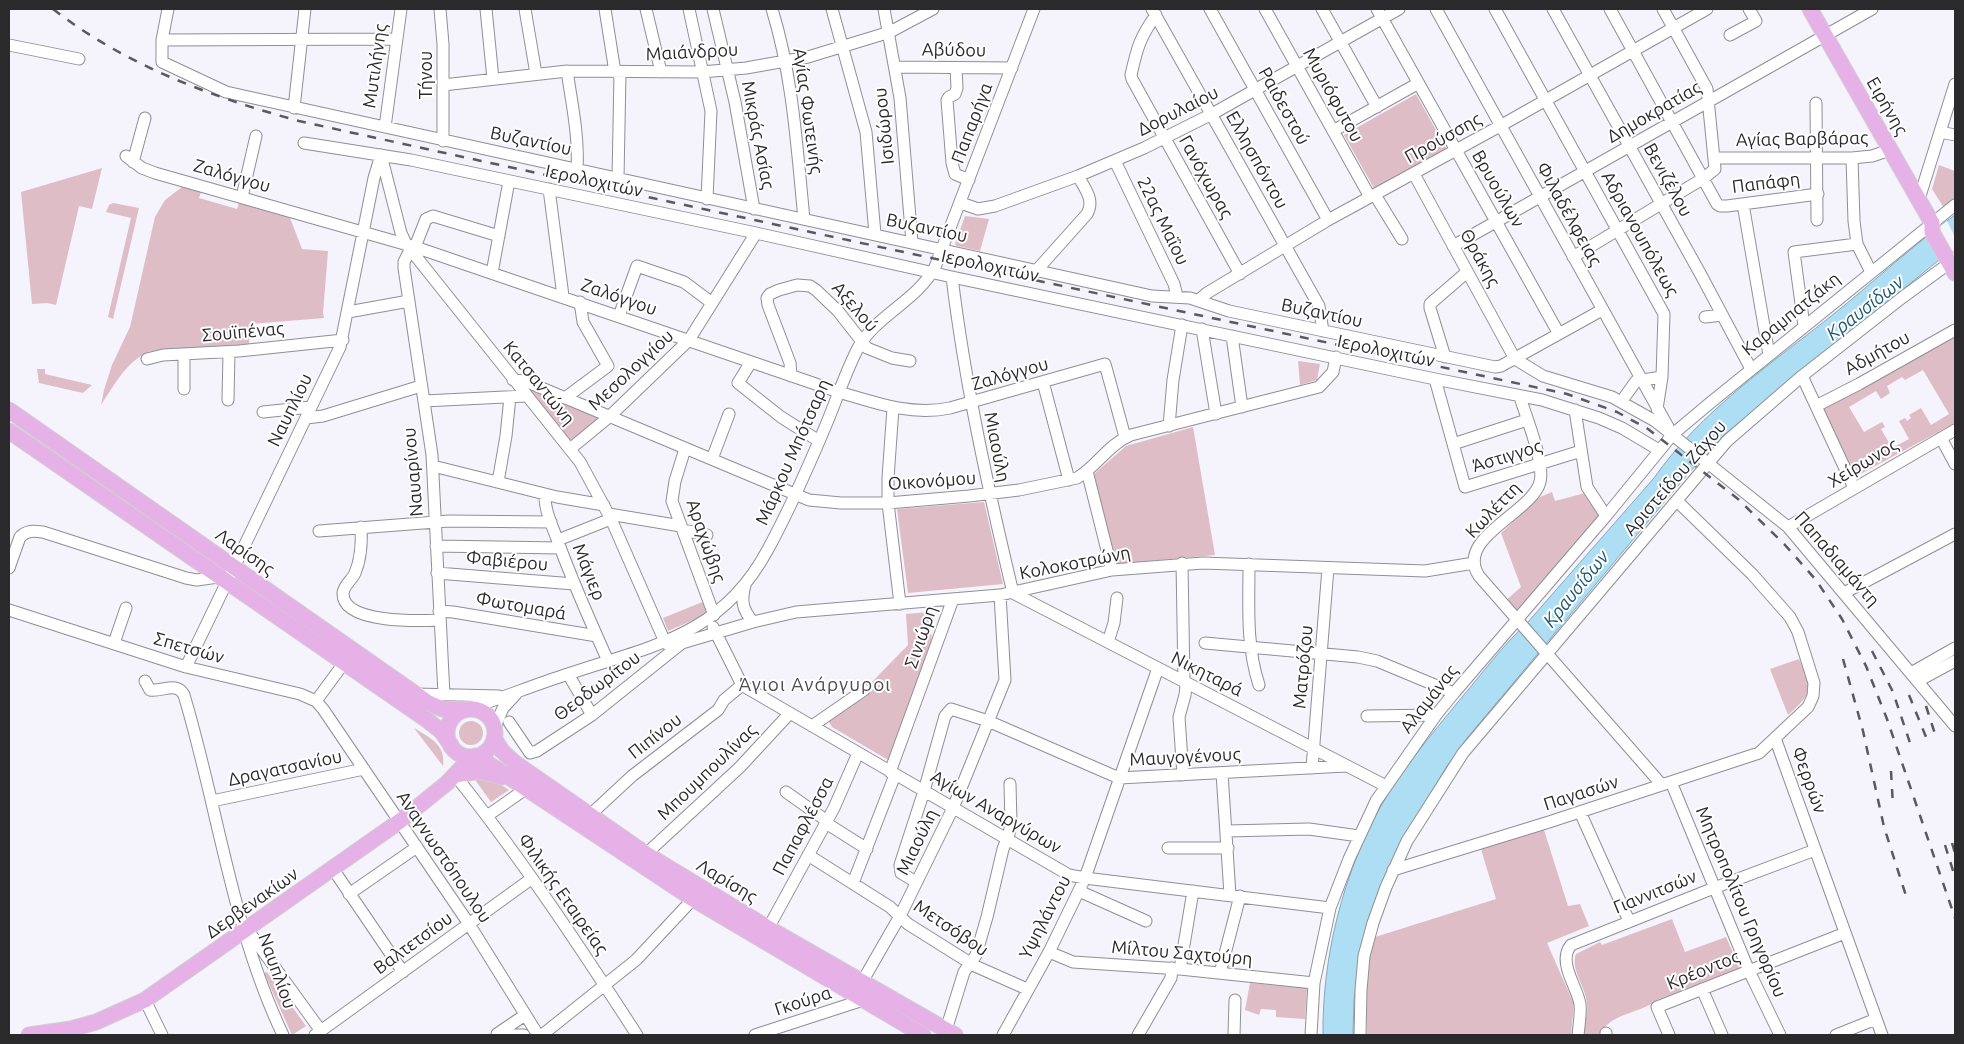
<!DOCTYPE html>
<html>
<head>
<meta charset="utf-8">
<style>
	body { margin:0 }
	#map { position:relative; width:1964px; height:1044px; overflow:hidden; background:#f5f3fb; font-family:Ubuntu,sans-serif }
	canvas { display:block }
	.frame { position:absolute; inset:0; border:10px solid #2a2a2d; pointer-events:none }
</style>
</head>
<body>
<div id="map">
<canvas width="1964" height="1044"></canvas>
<div class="frame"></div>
</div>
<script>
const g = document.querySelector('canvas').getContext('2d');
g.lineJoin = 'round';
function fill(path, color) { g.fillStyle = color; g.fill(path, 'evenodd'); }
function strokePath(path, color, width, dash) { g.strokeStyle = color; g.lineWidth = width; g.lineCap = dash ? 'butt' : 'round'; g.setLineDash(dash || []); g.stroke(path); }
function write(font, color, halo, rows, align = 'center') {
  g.font = font + ' Ubuntu,sans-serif'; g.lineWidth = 4; g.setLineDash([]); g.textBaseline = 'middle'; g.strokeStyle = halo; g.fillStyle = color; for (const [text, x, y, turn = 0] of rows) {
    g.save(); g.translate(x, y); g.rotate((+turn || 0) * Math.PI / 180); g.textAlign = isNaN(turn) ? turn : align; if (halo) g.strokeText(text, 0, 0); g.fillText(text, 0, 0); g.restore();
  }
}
fill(new Path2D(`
	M1416 94 1447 150 1375 190 1344 135Z
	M1939 165 1955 171V204L1946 211 1932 189Z
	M102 168 92 209 79 206 56 305 47 303 32 304 21 192Z
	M182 187 201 192 199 198 237 209 239 203 290 218 302 249 328 251 323 313 324 318 250 324 249 344H240V347L151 351C127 360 115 384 101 405L104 390 112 365 130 327 155 217 165 200Z
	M113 203 139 208 113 319 108 317 131 218 106 212 109 205Z
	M965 216 989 219 980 251 957 246 955 244Z
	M1955 334V423L1853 478 1821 406ZM1923 370 1949 414 1931 425 1921 408 1909 415 1911 418 1907 421 1905 418 1899 421 1909 439 1892 448 1881 429 1885 427 1882 422 1864 432 1849 407 1876 391 1881 399 1890 393 1887 386 1902 377 1905 380Z
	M1298 361 1320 364 1317 380 1300 385Z
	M37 369H45V374L92 385 83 393 39 383Z
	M534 390 600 418 572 442 530 393Z
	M1193 427 1215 555 1116 564 1094 474 1126 446Z
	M1552 492 1555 501 1585 493 1601 515 1515 613 1505 601 1521 587 1501 533 1540 497Z
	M984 502 1003 584 908 593 897 509Z
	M705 601 710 611 703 616 668 631 663 618Z
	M930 612 932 647 890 761 832 727 828 720 867 696 869 685 908 645 906 614Z
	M1799 659C1812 690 1813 693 1788 715L1770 669Z
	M459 733a12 12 0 1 1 24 0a12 12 0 1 1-24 0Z
	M414 728C431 738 446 745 443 766Z
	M473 777 493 779 509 790 491 802Z
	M1544 830 1568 906 1580 904 1589 926 1547 943 1574 1004 1571 1035H1367L1366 977 1372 938 1496 899 1481 849Z
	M1672 919 1685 952 1726 937 1740 968 1657 1000C1641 1013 1618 1012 1604 1028L1603 1035H1583C1584 1025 1588 1014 1587 1004 1586 987 1570 970 1576 954L1600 942 1602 945Z
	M267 972 306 1026 292 1035 264 973Z
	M1250 983 1307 988 1305 1019 1276 1017V1010L1261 1009 1259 1015 1245 1010Z`), '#dfbdc6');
const water = new Path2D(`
	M1955 215V250L1939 260 1724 435 1687 475 1468 737 1447 766 1402 841 1362 944 1354 999 1353 1035H1323C1322 958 1343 873 1381 806 1402 769 1431 735 1458 702 1481 675 1502 646 1528 622L1654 478C1701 411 1771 364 1835 313 1875 281 1913 245 1955 215Z`);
fill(water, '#aedef3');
strokePath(water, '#86a8b8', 1);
fill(new Path2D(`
	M1947 221 1955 237V250L1939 260 1926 237Z`), '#f5f3fb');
const minor = new Path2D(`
	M168 9 162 40V62L226 92 1152 296 1190 298 1229 311 1495 367 1501 366 1602 310
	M440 9 443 44V141
	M486 9 493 79
	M525 9 536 74
	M605 9 615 72
	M646 9 661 72
	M689 9 711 111 707 199
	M713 9 735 102 754 209
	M772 9C793 77 797 149 804 219
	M832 9 866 132 875 234
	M884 9 900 98 912 242
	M1152 9 1319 306 1323 331
	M1210 9 1328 220
	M1265 9 1370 197
	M1322 9 1377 107
	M1377 9 1559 334
	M1436 9 1668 427
	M1495 9 1664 314 1662 377 1657 409
	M1553 9 1701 275 1751 369
	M1610 9 1717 204 1720 206H1727L1818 194
	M1156 15C1140 37 1137 48 1131 75L1132 79 1240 274
	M1730 35 1756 21 1749 9
	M162 40 397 39
	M9 45 79 59
	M895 67 1012 68
	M956 68 957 88 955 94 949 97 947 100 952 163 955 174 969 180
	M567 71C572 104 579 137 577 169
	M443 85 567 71 702 72 746 68 808 57 890 32 933 9
	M1816 103 1817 220
	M294 108 305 9
	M385 127 401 9
	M1333 131 1417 84
	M1940 132 1955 135
	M304 143 411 160 756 233 952 277 1435 379 1542 400 1599 418 1622 428 1659 450
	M381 155 401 233 406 244 580 462 611 519 665 642
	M126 156 142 168 155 173 415 247 839 392C876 403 911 416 950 408L1105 364 1125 437
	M1714 158H1852L1872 156 1890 150
	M1852 158 1854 221 1857 244 1871 272
	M1115 161 1174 284 1177 296
	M133 162 145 118
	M1414 174 1515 359 1543 376 1612 397 1655 421 1788 527 1955 726
	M618 178 620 73
	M549 189 563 296
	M1375 195 1402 239
	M242 197 256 136
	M1919 199 1955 84
	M961 203 978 209 995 206 1078 176 1144 148 1212 114 1399 9
	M1743 204 1769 355
	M1453 246 1872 9
	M415 247 426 219 433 216 499 236
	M410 250 404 262V268L432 455 444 695
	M1573 257 1704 178 1715 169 1707 89 1663 9
	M1036 271 1087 214C1095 200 1085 189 1078 176
	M492 273 509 181
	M952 277C965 384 988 488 1013 593L1386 786
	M1199 300 1207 293 1328 220 1500 126 1707 9
	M348 312 409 301
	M619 316 637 266 684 282 712 303
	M1705 317 1722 315
	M1804 326 1794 252 1857 244
	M1202 329 1216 414
	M1232 336 1242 407
	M1445 357 1430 308V304L1467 272
	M147 359 163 355 239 351 343 340
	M751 362 738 383 781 417 819 441
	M791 376 790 363 768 305 767 298 770 294 779 290 797 285 810 286 816 290 838 311 867 348 892 358 910 361
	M1802 376 1854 488
	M1435 379 1465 487 1581 451
	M513 380 525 381 809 500 841 503H888L969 496 1019 490 1077 478C1097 466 1109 444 1131 435L1319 387 1333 372 1336 357
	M1043 382 1069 480
	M184 389V354
	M1520 397C1526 417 1545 463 1540 482 1532 513 1454 538 1479 576L1662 785
	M565 398 608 366 583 322 580 302
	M228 400 229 352
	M424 401 525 396
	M1621 402 1636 381 1662 377
	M1816 406 1859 384 1955 330
	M893 408 888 478V503L900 604
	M1575 410 1587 487 1606 516
	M263 412 311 407
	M306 418 323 416 421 386
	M1169 426 1173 380 1182 325
	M1941 438 1955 464
	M1453 444 1527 420
	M570 449 609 417 689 340 756 233
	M685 449 675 481 672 501 714 615
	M712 459 729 414
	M433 466 557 497 604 505
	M1087 471 1112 570
	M498 482 506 436 510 397
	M545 494C544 509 552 525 557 539 572 580 590 621 608 661
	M609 514 681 526
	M361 527C362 543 361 559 355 573 352 580 344 585 343 593 342 624 420 621 440 620
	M1788 527 1955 430
	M683 530 707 535
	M319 531 449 521 551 522
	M558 540 611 519
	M436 546 560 548
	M1182 563 1184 681 1186 687 1185 695 1179 717 1183 775
	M1249 564C1249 606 1246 645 1259 685
	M9 568 20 537C27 530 34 531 43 532L186 578 197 580 218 577
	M437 573 574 584
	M745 585C741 601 742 609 753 622
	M1844 593 1955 534
	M9 610 186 667 300 694 316 701 323 709 469 924 538 1035
	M439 611 453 612 597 636
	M713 627 741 683 745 687 1069 875 1085 878 1330 908
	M1108 642 1114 623 1117 598
	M114 643 126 608
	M1205 643 1358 657 1377 661 1454 693
	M667 644 682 643 753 622 796 612 1000 595 1112 570 1203 563 1425 571 1474 563
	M186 667 340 347 374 178 381 155
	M1911 673 1955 648
	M568 674 592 715
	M145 681 150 690C162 692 177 681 184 695 218 808 232 928 283 1035
	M1918 681 1955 661
	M415 694 499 696
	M316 701 344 663
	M468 709C502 698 534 685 568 674 651 646 721 636 767 551 788 513 806 472 823 432 835 405 844 375 858 348 876 315 917 301 935 267L1034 9
	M1367 716 1436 715
	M509 722 530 753 537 751 592 715 682 643
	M812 726 864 690
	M494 729 503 708 516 694
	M1775 738 1882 1035
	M1312 768 1328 568
	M890 772 953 599
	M1222 773 1230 895
	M455 775C521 858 580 947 637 1035
	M1671 782 1749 971 1780 1035
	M786 792 827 821
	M212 801 364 769
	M1580 812 1629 921
	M590 815 632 776 718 710 724 700 742 685
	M487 816 527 788
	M826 823 867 849
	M1227 831 1309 829 1359 836
	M1168 848H1228
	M646 854 740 767 790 713
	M808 855 890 907 908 924 975 966 1027 989
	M333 869 403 972
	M1393 870 1549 822 1759 753 1808 707 1813 696 1814 683 1798 632 1790 617 1752 574 1677 501
	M916 882 901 873 900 865 924 791 945 716 951 709 988 721 1119 778 1346 766
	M853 883 895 775
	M1079 891 1146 921
	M349 894 417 847
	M247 929 321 1031
	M765 934 834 808 858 753
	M1049 952 1073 962 1180 969 1314 983
	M1180 969 1193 891
	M1220 973 1240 896
	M862 982 900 916 953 808 1005 680 1000 595
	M1702 989 1722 1035
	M145 1000 162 1035
	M946 1030 964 972 976 955 987 917 1003 849 1009 834 1011 823 1010 784
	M1606 1033V1035
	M497 1034 525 1015
	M497 1034 524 1035
	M315 1035 531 879
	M542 1035 636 960 693 899
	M755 1035 863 1000
	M1003 1035 1049 952 1085 878 1158 668
	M1138 1035 1171 978 1172 968
	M1234 1035 1235 1000
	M1311 1035 1314 983 1330 908 1349 859 1376 801 1436 715 1454 693 1606 516 1673 434 1710 403 1955 205
	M1360 1035 1361 990 1364 956 1373 923 1386 887 1407 841 1463 753 1727 441 1802 376 1903 297 1955 259
	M1578 1035C1579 1025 1581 1014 1580 1004 1577 986 1557 962 1571 945L1714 888 1815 850
	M1669 1035 1657 1007 1845 933
	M1836 1035 1876 1019`);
const major = new Path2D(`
	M1810 9 1932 223V232L1955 273
	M9 410 427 702 442 709 465 710
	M9 431 427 720 441 731 451 745
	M447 733a24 24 0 1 1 48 0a24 24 0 1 1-48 0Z
	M494 738 502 751 515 763 646 854 768 928 955 1035
	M475 756 483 760 693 899 923 1035
	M455 775 480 771 502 777
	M29 1035 71 1029 96 1022 145 1000 400 821 447 783 472 757`);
strokePath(minor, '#908f95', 13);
strokePath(major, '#d0d0d1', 17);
strokePath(minor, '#fff', 11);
strokePath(major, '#e6b1e6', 15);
strokePath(new Path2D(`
	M53 9C125 65 211 97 299 121 721 214 1144 303 1567 394L1617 412 1648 429 1738 499 1785 545 1816 580 1842 619 1866 666 1887 719 1955 918
	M1872 651 1893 692 1910 743
	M1843 659 1863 731 1884 827 1908 902
	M1909 695 1926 737
	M1926 706 1935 734
	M1891 771 1893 806
	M1952 843 1955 853
	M1945 845 1955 877`), '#5a595e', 2.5, [9, 9]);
write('18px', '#2a2a2d', '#fff', [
	["Αβύδου",954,50,1],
	["Μαιάνδρου",692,52,-3],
	["Μυτιλήνης",375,66,-82],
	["Τήνου",426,75,-90],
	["Μυριόφυτου",1333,95,61],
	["Ραιδεστού",1284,106,61],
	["Ειρήνης",1887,106,60],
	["Αγίας Φωτεινής",808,111,82],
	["Δορυλαίου",1178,111,-27],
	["Δημοκρατίας",1654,112,-30],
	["Παπαρήγα",972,123,-69],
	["Ισιδώρου",884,126,-96],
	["Μικράς Ασίας",758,135,79],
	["Προύσσης",1443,138,-29],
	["Αγίας Βαρβάρας",1802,139,-1],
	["Βυζαντίου",531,141,12],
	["Ελλησπόντου",1257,160,61],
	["Ζαλόγγου",232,176,16],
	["Γανόχωρας",1206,177,61],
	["Βενιζέλου",1668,180,61],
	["Ιερολοχιτών",594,181,12],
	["Παπάφη",1766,183,-7],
	["Βρυούλων",1498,189,60],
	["Φιλαδέλφειας",1569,214,61],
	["22ας Μαΐου",1163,221,64],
	["Βυζαντίου",927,228,12],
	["Αδριανουπόλεως",1640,234,61],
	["Θράκης",1480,258,61],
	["Ιερολοχιτών",990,266,12],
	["Ζαλόγγου",619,297,19],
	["Αξελού",855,307,49],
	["Βυζαντίου",1322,313,12],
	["Καραμπατζάκη",1791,314,-39],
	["Σουϊπένας",243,332,-5],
	["Ιερολοχιτών",1386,351,12],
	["Αδμήτου",1877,353,-29],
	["Μεσολογγίου",631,370,-43],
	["Ζαλόγγου",1010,374,-16],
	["Κατσαντώνη",539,383,51],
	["Ναυπλίου",290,410,-64],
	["Μιαούλη",997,447,79],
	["Μάρκου Μπότσαρη",793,452,-66],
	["Άστιγγος",1507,456,-17],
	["Χείρωνος",1863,463,-31],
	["Ναυαρίνου",413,472,-95],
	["Αριστείδου Ζάχου",1675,478,-49],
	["Οικονόμου",932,481,-4],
	["Κωλέττη",1493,510,-46],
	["Αραχώβης",706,541,71],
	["Λαρίσης",245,552,35],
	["Παπαδιαμάντη",1837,559,49],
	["Φαβιέρου",507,561,5],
	["Κολοκοτρώνη",1075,563,-11],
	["Μάγιερ",589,572,68],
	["Φωτομαρά",521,606,10],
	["Σινιώρη",921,637,-71],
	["Σπετσών",189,648,16],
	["Ματρόζου",1303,667,-85],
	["Νικηταρά",1207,674,27],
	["Θεοδωρίτου",597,686,-37],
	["Αλαμάνας",1429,699,-52],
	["Πιπίνου",655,736,-38],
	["Μαυγογένους",1185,757,-3],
	["Δραγατσανίου",285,768,-12],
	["Μπουμπουλίνας",707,772,-44],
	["Φερρών",1809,780,70],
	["Παγασών",1581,793,-18],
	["Αγίων Αναργύρων",996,812,30],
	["Παπαφλέσσα",803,826,-62],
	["Μιαούλη",917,842,-64],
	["Αναγνωστόπουλου",444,857,56],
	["Λαρίσης",727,881,31],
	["Γιαννιτσών",1655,892,-22],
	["Φιλικής Εταιρείας",563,894,55],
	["Μητροπολίτου Γρηγορίου",1741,902,67],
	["Δερβενακίων",252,903,-35],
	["Υψηλάντου",1045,917,-63],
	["Μετσόβου",951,928,34],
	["Βαλτετσίου",413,943,-36],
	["Μίλτου Σαχτούρη",1182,953,5],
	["Κρέοντος",1703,970,-22],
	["Ναυπλίου",277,971,70],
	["Γκούρα",803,1001,-18]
]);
write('italic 19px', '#1f5a70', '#fff', [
	["Κραυσίδων",1865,308,-38],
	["Κραυσίδων",1576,589,-51]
]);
g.letterSpacing = '1px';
write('19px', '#4e4d52', '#fff', [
	["Άγιοι Ανάργυροι",815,685]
]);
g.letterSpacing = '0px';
</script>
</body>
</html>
